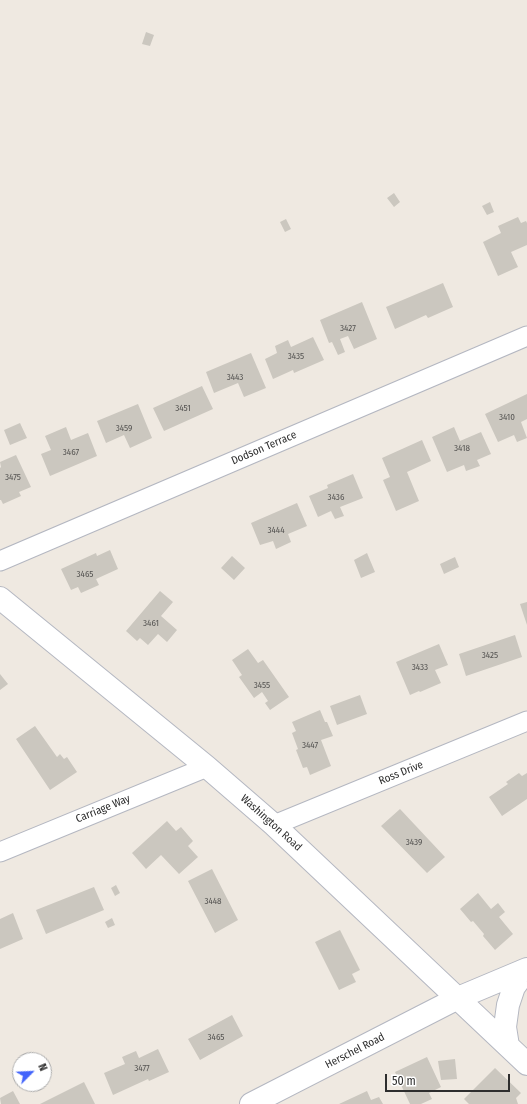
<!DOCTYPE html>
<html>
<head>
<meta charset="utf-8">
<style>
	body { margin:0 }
	#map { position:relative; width:527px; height:1104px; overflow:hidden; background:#efe9e1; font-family:"Fira Sans Condensed",sans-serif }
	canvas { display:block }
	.north { position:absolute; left:12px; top:1052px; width:40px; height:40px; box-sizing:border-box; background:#fff; border:1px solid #ababab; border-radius:50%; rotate:66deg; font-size:11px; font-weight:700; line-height:16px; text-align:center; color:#2e2e2e }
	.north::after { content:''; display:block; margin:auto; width:14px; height:18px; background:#4264fb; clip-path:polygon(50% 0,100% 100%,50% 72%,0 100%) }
	.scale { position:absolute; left:385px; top:1074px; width:125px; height:18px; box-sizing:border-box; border:2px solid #2e2e2e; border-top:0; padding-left:5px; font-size:12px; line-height:14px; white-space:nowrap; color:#2e2e2e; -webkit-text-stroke:3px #fff; paint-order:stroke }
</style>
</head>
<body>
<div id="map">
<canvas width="527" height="1104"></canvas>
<div class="north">N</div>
<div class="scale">50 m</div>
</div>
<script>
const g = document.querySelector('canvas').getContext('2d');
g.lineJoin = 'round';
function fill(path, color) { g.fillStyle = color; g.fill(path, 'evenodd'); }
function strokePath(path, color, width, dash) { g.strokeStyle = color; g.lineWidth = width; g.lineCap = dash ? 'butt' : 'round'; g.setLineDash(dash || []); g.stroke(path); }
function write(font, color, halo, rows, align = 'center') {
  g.font = font + ' "Fira Sans Condensed",sans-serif'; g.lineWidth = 3; g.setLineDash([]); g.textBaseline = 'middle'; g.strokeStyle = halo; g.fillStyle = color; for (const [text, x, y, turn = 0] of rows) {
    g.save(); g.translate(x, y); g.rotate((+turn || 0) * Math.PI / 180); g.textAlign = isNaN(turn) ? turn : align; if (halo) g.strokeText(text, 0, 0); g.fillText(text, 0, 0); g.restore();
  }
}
fill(new Path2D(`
	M146 32 154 35 150 46 142 44Z
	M394 193 400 202 394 207 387 198Z
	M490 202 494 212 487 215 482 206Z
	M518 217 521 223 526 221 527 223V245L511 252 518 267 498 276 483 242 501 233 498 226Z
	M286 219 291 229 285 232 280 222Z
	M443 283 453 307 428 318 426 315 395 329 386 307Z
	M362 302 377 339 354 349 348 336 340 339 345 352 338 355 332 342 329 343 320 320Z
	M313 337 324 360 294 373 293 370 273 379 265 359 277 353 275 346 288 340 291 347Z
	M251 353 266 388 244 397 238 383 214 393 206 372Z
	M202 386 213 409 164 431 153 408Z
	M527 394V419L521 422 527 438 517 442 514 435 498 442 485 414Z
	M138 404 152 438 130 448 124 435 106 443 97 421Z
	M20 423 27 438 10 445 4 430Z
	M66 427 71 440 88 433 97 456 50 476 41 454 51 450 45 436Z
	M454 427 460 441 481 432 491 454 477 460 480 466 466 471 464 465 447 472 432 437Z
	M422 440 431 461 407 472 419 501 396 511 383 480 390 477 382 458Z
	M16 455 31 487 19 492 21 496 3 504 1 500H0V468L1 467 0 462Z
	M353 474 363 498 340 507 344 516 335 519 331 511 318 517 309 496 328 488 327 485Z
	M297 503 307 526 288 534 291 542 276 549 273 541 260 545 251 523Z
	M110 550 118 569 96 579 99 585 81 593 78 587 71 590 61 569 96 553 97 556Z
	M367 553 375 572 361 578 354 560Z
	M232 556 245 568 234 580 221 568Z
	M455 557 459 567 444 574 440 564Z
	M160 591 173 602 161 616 177 630 167 642 158 634 148 645 140 638 137 641 126 631Z
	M527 602V625L520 604Z
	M515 635 522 657 466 676 459 654Z
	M439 644 448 665 435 670 441 683 420 692 419 691 410 695 396 662Z
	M248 649 258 663 263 660 289 697 270 710 265 703 268 701 262 692 254 698 239 677 242 675 232 660Z
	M0 674 8 684 0 690Z
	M360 695 367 714 337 725 330 706Z
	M320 710 325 722H327L333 736 321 740 331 766 310 775 307 767 303 768 296 750 298 749 292 733 296 731 292 722Z
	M35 726 57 757 60 754 64 759 67 757 77 772 50 790 16 739Z
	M519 773 522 776 527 773V799L502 816 489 797 508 784 506 782Z
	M400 809 445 857 427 873 381 826Z
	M167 821 176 831 181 827 193 841 188 846 198 857 179 874 161 855 146 869 132 853Z
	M212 869 238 920 215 933 188 881Z
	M116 885 120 893 115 896 111 888Z
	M94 887 104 910 46 934 36 910Z
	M478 893 491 909 498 903 505 912 499 917 513 934 495 950 483 936 484 934 473 921 471 922 460 909Z
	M13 913 23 939 0 949V919Z
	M112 918 115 925 108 928 105 922Z
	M340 930 360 970 352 974 356 982 339 990 315 942Z
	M232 1015 243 1036 200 1060 188 1039Z
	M158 1049 169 1072 149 1081 148 1079 113 1095 104 1073 125 1064 122 1057 136 1051 139 1058Z
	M427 1057 441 1087 429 1093 432 1099 421 1104H410L395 1072Z
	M455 1059 457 1079 441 1080 438 1061Z
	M495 1068 521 1093 516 1098 518 1104H469L464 1099Z
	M84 1082 95 1104H40Z
	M13 1091 20 1104H1L0 1098Z
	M367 1091 371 1100 379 1097 383 1104H339Z`), '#cbc7bf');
const street = new Path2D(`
	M0 561 527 336
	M274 825 527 721
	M0 852 207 767`);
const secondary = new Path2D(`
	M0 598 207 767 274 825 527 1064
	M508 1046 505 1027 508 1005 514 987 527 970
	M251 1104 458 998 527 969`);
strokePath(street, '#b4b7c1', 21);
strokePath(secondary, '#b4b7c1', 24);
strokePath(street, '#fff', 19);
strokePath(secondary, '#fff', 22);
write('9px', '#555452', null, [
	["3427",348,328],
	["3435",296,356],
	["3443",235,377],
	["3451",183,408],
	["3410",507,417],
	["3459",124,428],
	["3418",462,448],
	["3467",71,452],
	["3475",13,477],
	["3436",336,497],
	["3444",276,530],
	["3465",85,574],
	["3461",151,623],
	["3425",490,655],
	["3433",420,667],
	["3455",262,685],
	["3447",310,745],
	["3439",414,842],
	["3448",213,901],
	["3465",216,1037],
	["3477",142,1068]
]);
write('11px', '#2e2e2e', '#fff', [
	["Dodson Terrace",264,448,-23],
	["Ross Drive",401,773,-22],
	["Carriage Way",103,809,-22],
	["Washington Road",271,823,42],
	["Herschel Road",355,1051,-27]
]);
</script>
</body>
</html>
